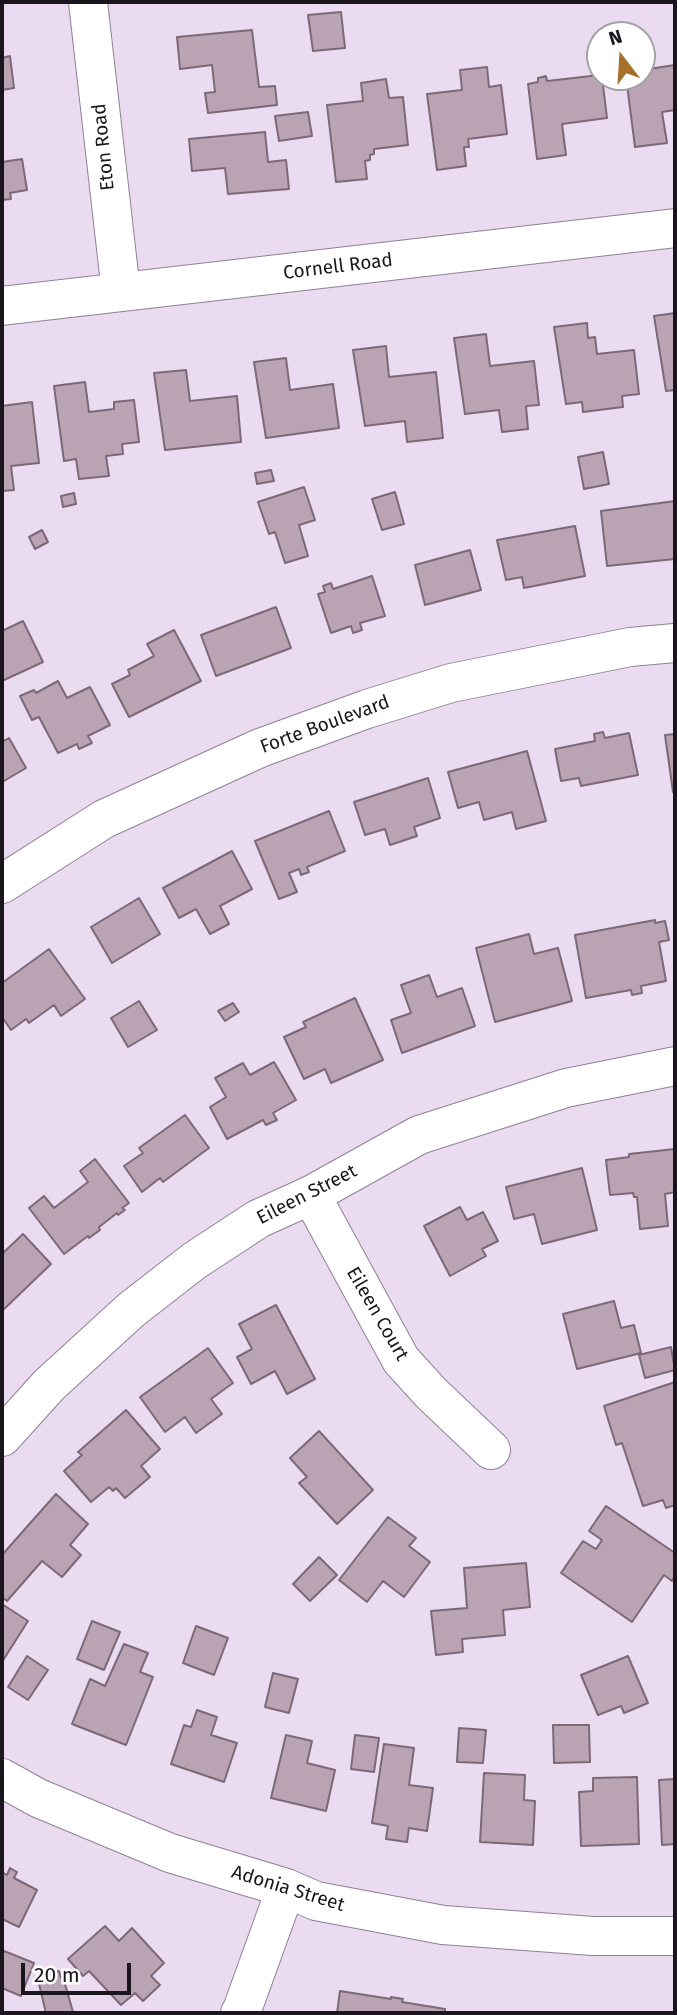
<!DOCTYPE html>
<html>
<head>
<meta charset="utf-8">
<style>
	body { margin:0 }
	#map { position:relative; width:677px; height:2015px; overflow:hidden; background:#eadbf1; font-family:"Fira Sans",sans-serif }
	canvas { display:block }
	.frame { position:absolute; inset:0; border:4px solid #1b161e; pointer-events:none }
	.north { position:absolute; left:586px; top:21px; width:70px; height:70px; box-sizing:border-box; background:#fff; border:2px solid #a4a2a5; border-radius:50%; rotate:343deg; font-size:19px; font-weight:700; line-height:28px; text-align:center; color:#1b161e }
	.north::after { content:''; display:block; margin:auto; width:24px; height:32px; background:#a6712b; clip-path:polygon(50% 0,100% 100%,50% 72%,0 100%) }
	.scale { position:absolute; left:21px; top:1963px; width:110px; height:32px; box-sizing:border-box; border:4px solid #1b161e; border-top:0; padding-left:9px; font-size:21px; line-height:24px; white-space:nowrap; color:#1b161e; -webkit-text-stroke:5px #fff; paint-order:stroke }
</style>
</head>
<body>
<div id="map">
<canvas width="677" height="2015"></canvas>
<div class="frame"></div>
<div class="north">N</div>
<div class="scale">20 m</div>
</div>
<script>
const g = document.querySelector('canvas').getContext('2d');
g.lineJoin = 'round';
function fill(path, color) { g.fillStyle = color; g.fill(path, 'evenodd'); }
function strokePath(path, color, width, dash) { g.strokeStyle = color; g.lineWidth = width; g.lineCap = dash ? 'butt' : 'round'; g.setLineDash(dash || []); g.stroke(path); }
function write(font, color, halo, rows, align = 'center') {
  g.font = font + ' "Fira Sans",sans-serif'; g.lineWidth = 5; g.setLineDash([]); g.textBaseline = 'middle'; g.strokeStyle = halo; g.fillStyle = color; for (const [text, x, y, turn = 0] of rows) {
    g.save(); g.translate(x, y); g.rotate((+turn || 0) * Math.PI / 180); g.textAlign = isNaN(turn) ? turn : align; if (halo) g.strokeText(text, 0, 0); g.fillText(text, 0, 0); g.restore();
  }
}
const building = new Path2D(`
	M341 12 345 48 313 51 308 15Z
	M252 30 259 87 275 86 277 105 208 113 205 93 215 92 212 65 180 69 177 37Z
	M10 56 14 88 2 90V58Z
	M675 65V110L662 112 667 143 635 147 626 77H642V70Z
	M487 67 489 87 501 85 507 134 468 139 469 147H464L466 166 437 170 427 94 462 90 460 70Z
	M600 75V77H602L607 118 562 124 566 155 537 159 528 84 538 82V78L546 76 547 81Z
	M386 79 389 98 403 97 408 145 374 149V154L370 155V160L365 161 367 179 336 182 327 105 363 101 361 83Z
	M308 112 312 136 279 141 275 116Z
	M265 132 268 162 286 160 289 189 228 194 225 168 192 171 189 139Z
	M22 159 27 190 10 193 11 199 2 200V162Z
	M675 313V390L666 391 654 316Z
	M587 323 588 338 595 337 597 354 634 350 639 394 622 396 623 407 583 412 582 402 566 404 554 327Z
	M486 334 490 366 534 361 539 405 526 406 528 429 502 432 499 410 465 414 454 338Z
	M386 346 389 377 436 372 443 438 407 442 405 421 365 426 353 350Z
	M286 358 290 390 333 384 339 428 266 438 254 362Z
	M186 370 190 401 237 396 241 442 165 450 154 373Z
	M85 382 89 412 114 409V402L134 400 139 442 122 444 123 454 106 456 109 476 79 479 76 459 64 461 54 386Z
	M32 402 39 463 11 466 14 490 2 491V406Z
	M603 452 609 484 584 489 578 457Z
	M271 470 274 481 257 484 255 473Z
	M304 487 315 520 299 525 308 556 285 563 275 532 269 534 258 502Z
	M395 492 404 524 382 530 372 499Z
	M74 493 76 504 63 507 61 496Z
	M675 501V559L607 566 601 511Z
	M575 526 585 576 524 588 522 577 506 580 497 540Z
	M42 530 48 542 35 549 29 537Z
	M470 550 481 590 425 605 415 565Z
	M372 576 385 616 360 623 362 630 353 633 351 626 331 633 318 594 325 592 323 586 331 583 333 589Z
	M276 607 291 648 216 676 201 635Z
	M23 621 43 662 2 681V631Z
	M174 630 201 681 129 717 112 684 130 675 128 670 154 656 147 644Z
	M58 681 67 698 90 687 110 725 88 736 92 743 79 749 77 744 58 753 39 717 32 720 20 696 34 690 36 693Z
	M603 732 605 738 629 733 638 775 581 786 579 778 561 781 555 749 595 741 594 734Z
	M675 734V792H673L665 735Z
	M9 738 26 768 4 781 2 778V742Z
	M527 751 546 821 516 829 512 812 484 820 479 802 458 808 448 772Z
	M428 778 440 818 414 827 417 836 390 845 385 829 365 835 354 802Z
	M329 811 345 851 307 867 309 872 301 875 299 869 289 873 297 892 279 899 255 841Z
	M232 851 252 889 220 906 229 924 210 934 196 909 179 918 163 888Z
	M139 898 160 934 112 963 91 927Z
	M655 920V923L665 921 669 940 659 942 666 981 641 986 642 993 632 995 631 990 586 998 575 935Z
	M529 934 534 954 558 948 572 1001 495 1022 476 948Z
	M49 949 85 999 61 1016 54 1005 29 1023 26 1019 11 1030 2 1017V983Z
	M429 975 437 997 462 988 475 1026 402 1053 391 1020 411 1013 401 985Z
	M355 998 383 1060 331 1083 325 1069 304 1079 284 1037 306 1027 303 1022Z
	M139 1001 157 1030 128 1047 111 1018Z
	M233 1003 239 1012 225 1021 218 1011Z
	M274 1062 296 1100 273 1113 277 1120 266 1125 263 1120 227 1139 210 1107 226 1097 215 1078 243 1063 250 1075Z
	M185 1115 209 1148 163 1182 160 1178 142 1192 124 1166 143 1153 139 1148Z
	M675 1149V1192L665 1194 668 1226 640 1229 637 1197H634L633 1193 610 1195 606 1160 629 1157V1154Z
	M95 1159 129 1203 122 1208 125 1210 118 1215 117 1213 99 1227 100 1230 89 1238 88 1236 64 1254 29 1208 44 1196 54 1208 88 1182 80 1171Z
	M582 1168 597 1230 542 1244 534 1214 514 1219 506 1187Z
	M460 1207 467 1220 483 1212 498 1241 482 1249 486 1256 450 1276 424 1226Z
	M23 1234 51 1264 2 1311V1252L3 1253Z
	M614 1301 621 1328 634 1325 641 1353 577 1369 563 1314Z
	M276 1305 315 1379 287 1394 275 1371 251 1384 237 1357 252 1349 239 1324Z
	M671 1347 675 1370 645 1378 639 1355Z
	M208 1348 233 1383 211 1399 222 1414 196 1433 185 1417 165 1432 140 1397Z
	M675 1382V1505L666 1508 663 1500 643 1506 622 1443 616 1445 604 1406Z
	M126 1410 160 1449 141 1466 150 1477 125 1498 116 1488 113 1491 109 1487 91 1502 64 1471 82 1455 78 1452Z
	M319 1431 373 1490 337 1524 299 1483 307 1477 290 1458Z
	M56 1494 88 1524 70 1545 81 1555 62 1577 42 1561 7 1601 2 1597V1555Z
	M606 1506 675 1553V1576L672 1581 664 1575 632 1622 561 1573 583 1541 596 1549 602 1540 589 1531Z
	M388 1517 416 1538 409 1546 430 1562 404 1597 383 1581 367 1602 339 1580Z
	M319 1557 337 1575 310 1601 293 1584Z
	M526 1563 530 1607 503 1610 505 1635 462 1639 463 1652 436 1655 431 1611 467 1608 464 1568Z
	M2 1604 28 1621 2 1662Z
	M92 1621 120 1632 104 1670 77 1659Z
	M196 1626 228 1638 214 1675 183 1663Z
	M124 1644 148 1653 140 1672 153 1677 126 1745 72 1724 90 1679 105 1686Z
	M27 1656 48 1670 28 1700 8 1687Z
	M628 1656 648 1703 624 1713 621 1706 598 1715 581 1675Z
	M273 1673 298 1679 289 1713 265 1707Z
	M197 1710 217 1717 211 1735 237 1743 224 1782 171 1764 184 1725 191 1727Z
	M553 1725H589L590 1762 554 1763Z
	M459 1728 486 1730 483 1763 457 1762Z
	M286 1735 312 1741 307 1763 335 1770 326 1811 271 1798Z
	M355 1735 379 1738 374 1772 351 1769Z
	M384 1744 414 1748 409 1785 433 1788 427 1831 409 1828 407 1842 386 1839 388 1826 372 1823Z
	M484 1773 525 1775 524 1800 535 1801 533 1845 480 1842Z
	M637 1777 639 1844 581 1846 579 1792 593 1791V1778Z
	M675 1779V1844L662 1845 659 1780Z
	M10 1868 17 1872 14 1878 37 1890 19 1927 2 1919V1872L7 1875Z
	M105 1926 119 1941 132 1928 164 1963 151 1976 160 1985 143 2001 135 1993 121 2005 89 1971 83 1976 68 1959Z
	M4 1951 34 1963 21 1996 2 1988V1956Z
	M59 1971 61 1978 63 1977 73 2012 46 2013 39 1984 43 1983 42 1976Z
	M340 1991 391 1999V1997L403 1999 402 2002 445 2009V2013H337Z`);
fill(building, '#baa3b3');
strokePath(building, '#7d6877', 2);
const minor = new Path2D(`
	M88 2 121 292
	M2 306 675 228
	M2 884 104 819 260 748 367 709 451 683 630 647 675 643
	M311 1195 401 1360 431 1393 491 1450
	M2 1437 49 1385 131 1310 194 1261 258 1219 311 1195 419 1135 566 1088 675 1066
	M2 1778 38 1798 170 1853 286 1888 316 1901 443 1925 593 1936H675
	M240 2013 242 2010 286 1888`);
strokePath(minor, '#8f8195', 40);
strokePath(minor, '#fff', 38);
write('19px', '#1b161e', '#fff', [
	["Eton Road",104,147,-96],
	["Cornell Road",338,267,-7],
	["Forte Boulevard",325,725,-20],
	["Eileen Street",307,1195,-27],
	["Eileen Court",377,1314,60],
	["Adonia Street",288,1889,17]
]);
</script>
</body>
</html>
